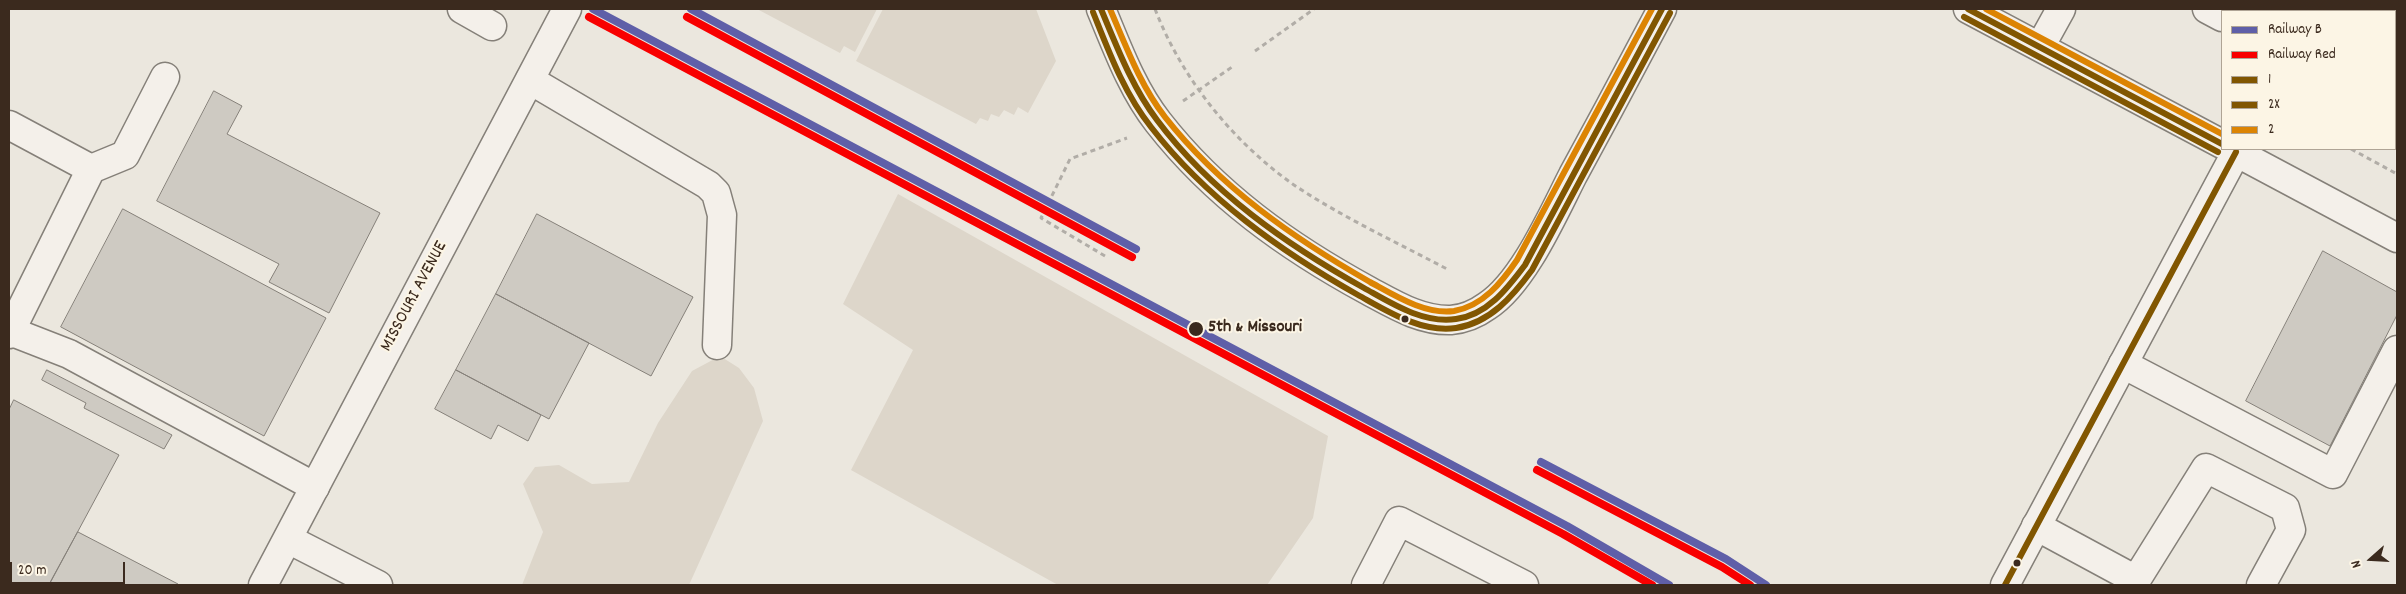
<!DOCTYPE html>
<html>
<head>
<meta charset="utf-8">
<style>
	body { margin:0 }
	#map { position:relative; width:2406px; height:594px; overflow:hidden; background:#ebe7de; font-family:Dekko,sans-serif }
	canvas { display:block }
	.frame { position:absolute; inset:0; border:10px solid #3b2a1e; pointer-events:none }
	.legend { position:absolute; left:2221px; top:10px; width:175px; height:140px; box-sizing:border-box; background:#fcf5e5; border:1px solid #afa495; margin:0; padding:6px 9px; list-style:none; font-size:15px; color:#3b2a1e }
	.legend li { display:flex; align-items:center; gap:10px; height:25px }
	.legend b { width:25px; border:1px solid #afa495 }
	.north { position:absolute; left:2346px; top:534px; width:50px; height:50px; -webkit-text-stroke:4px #fcf5e5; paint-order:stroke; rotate:251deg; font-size:14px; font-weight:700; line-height:20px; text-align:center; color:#3b2a1e }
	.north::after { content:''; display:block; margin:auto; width:18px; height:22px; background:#3b2a1e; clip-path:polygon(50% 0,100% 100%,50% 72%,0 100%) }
	.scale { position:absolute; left:10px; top:562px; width:115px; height:22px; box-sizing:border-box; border:2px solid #3b2a1e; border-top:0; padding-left:6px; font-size:15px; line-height:18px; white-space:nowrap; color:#3b2a1e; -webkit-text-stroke:4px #fcf5e5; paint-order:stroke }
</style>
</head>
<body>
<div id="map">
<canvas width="2406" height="594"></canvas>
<div class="frame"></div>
<ul class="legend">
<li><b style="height:6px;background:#5f5fa8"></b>Railway B</li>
<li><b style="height:6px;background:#f80000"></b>Railway Red</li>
<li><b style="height:6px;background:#815601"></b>1</li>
<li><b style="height:6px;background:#815601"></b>2X</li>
<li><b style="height:6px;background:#dc8403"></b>2</li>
</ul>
<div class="north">N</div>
<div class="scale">20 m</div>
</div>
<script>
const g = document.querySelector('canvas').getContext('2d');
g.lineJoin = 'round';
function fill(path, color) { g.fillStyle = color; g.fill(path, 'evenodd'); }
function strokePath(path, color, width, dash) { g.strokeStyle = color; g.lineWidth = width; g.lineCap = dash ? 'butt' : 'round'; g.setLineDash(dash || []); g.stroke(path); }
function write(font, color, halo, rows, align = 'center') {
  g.font = font + ' Dekko,sans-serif'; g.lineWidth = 4; g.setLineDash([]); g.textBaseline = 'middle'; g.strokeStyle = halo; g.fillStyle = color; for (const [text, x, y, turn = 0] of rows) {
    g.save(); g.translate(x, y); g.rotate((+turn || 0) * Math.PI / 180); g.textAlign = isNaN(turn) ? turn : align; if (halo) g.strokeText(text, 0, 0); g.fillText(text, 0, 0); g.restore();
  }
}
fill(new Path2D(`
	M757 9H877L855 52 844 46 840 53Z
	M883 9H1036L1056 61 1028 113 1018 107 1014 115 1004 110 999 117 991 114 988 121 980 118 976 124 856 61Z
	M898 194 1328 436 1313 518 1267 585H1058L851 470 913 350 843 304Z
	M720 356 739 368 754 388 763 421 689 585H522L543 532 523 484 535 467 559 465 592 484 629 482 658 423 692 371Z`), '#ddd6ca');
const building = new Path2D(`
	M214 91 242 106 227 134 380 213 329 313 269 282 279 264 157 201Z
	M123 209 326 318 264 436 61 327Z
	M537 214 693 297 651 376 496 294Z
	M2323 251 2397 292V315L2330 446 2246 401Z
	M496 294 589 343 549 419 456 370Z
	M47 370 172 435 164 449 84 408 86 403 42 380Z
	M456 370 541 415 528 441 498 425 491 439 435 409Z
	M14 400 119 455 49 585H9V410Z
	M78 532 178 584 177 585H49Z`);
fill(building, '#cecac2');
strokePath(building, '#858079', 1);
const minor = new Path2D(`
	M462 9 492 26
	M1101 9C1117 47 1132 89 1158 122 1215 195 1288 247 1369 291 1395 305 1421 321 1451 320 1464 319 1476 314 1487 306 1523 283 1553 214 1573 175 1603 120 1633 64 1662 9
	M1968 9 2222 144
	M2207 9 2222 17
	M2040 47 2061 9
	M530 80 708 185 716 193 722 215 717 345
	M9 125 91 169
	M2230 149 2397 238
	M10 331 69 354 315 487
	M9 334 91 169 125 155 165 77
	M2123 364 2333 474 2397 350
	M2036 526 2136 580
	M288 539 378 585
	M1366 585 1399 521 1524 585
	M2133 585 2206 468 2285 508 2291 530 2261 585`);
const major = new Path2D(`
	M2312 11 2313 9
	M263 585 567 9
	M2005 585 2238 149`);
strokePath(minor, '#858079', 31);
strokePath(major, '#858079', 31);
strokePath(new Path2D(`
	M1155 9C1182 79 1233 142 1294 185 1342 217 1396 242 1447 269
	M1255 51 1314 9
	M1183 101 1232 67
	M2351 149 2397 174
	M1105 256 1041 218 1070 159 1127 138`), '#b1ada7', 3, [5, 4]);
strokePath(minor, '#f4f0ea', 28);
strokePath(major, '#f4f0ea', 28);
strokePath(new Path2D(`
	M1101 9C1117 47 1132 87 1157 120 1211 192 1287 245 1364 288 1391 303 1423 324 1456 319 1487 315 1507 289 1525 265L1662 9
	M1968 9 2222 144
	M2005 585 2236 152`), '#815601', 6);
strokePath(new Path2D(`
	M1093 12C1109 52 1124 93 1151 127 1206 198 1280 251 1358 295 1387 311 1421 333 1456 328 1490 323 1513 296 1532 270L1670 13
	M1964 17 2218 152`), '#815601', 6);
strokePath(new Path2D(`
	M1110 9C1126 46 1140 85 1165 117 1220 187 1293 238 1370 282 1394 295 1425 315 1454 311 1483 306 1502 282 1517 260L1652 9
	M1986 9 2222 134`), '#dc8403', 6);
strokePath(new Path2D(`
	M593 9 1567 526 1669 585
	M691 9 1136 249
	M1541 462 1726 559 1766 585`), '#5f5fa8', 8);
strokePath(new Path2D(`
	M589 17 1563 534 1652 585
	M687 17 1132 257
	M1537 470 1722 567 1750 585`), '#f80000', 8);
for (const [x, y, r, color] of [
	[1405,319,4.5,"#3b2a1e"],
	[1196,329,8,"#3b2a1e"],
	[2017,563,4.5,"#3b2a1e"]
]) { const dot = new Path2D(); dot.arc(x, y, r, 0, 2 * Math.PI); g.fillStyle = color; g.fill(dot); strokePath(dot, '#fcf5e5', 2); }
write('18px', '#3b2a1e', '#fcf5e5', [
	["MISSOURI AVENUE",415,297,-62]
]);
write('bold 18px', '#3b2a1e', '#fcf5e5', [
	["5th & Missouri",1208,329]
], 'left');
</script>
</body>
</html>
